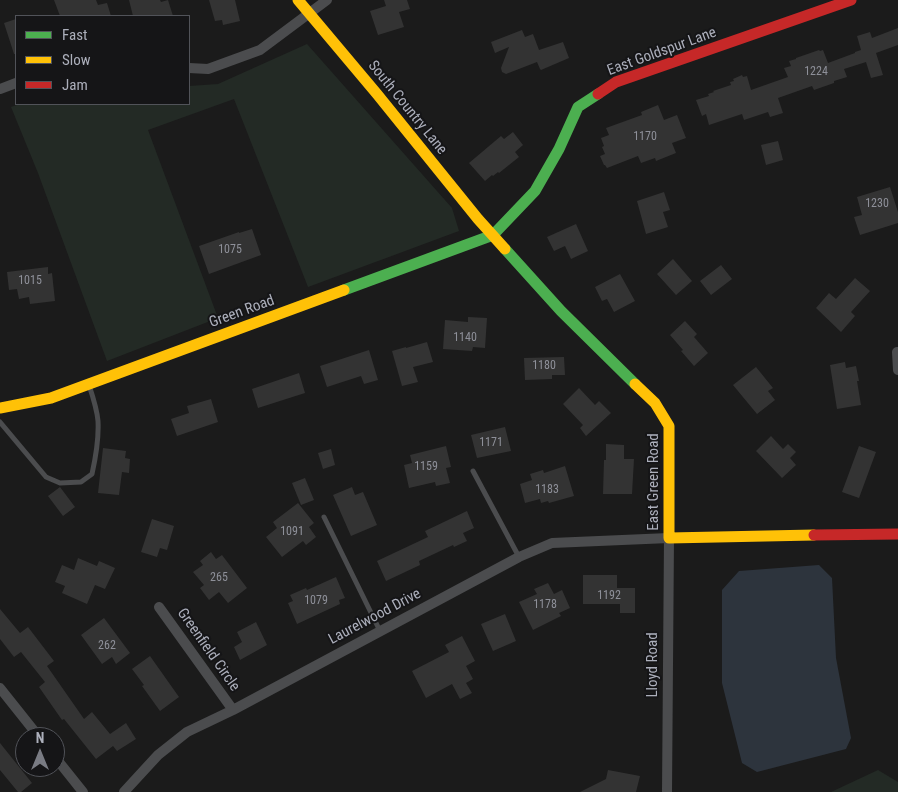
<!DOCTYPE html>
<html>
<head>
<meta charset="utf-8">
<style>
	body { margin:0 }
	#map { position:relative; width:898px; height:792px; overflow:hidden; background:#1b1b1b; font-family:"Roboto Condensed",sans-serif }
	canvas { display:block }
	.legend { position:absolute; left:15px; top:15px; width:175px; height:90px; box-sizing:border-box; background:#151517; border:1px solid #515359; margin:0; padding:6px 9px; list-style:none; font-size:15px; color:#acafbb }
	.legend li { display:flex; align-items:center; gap:10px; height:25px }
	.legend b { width:25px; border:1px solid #515359 }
	.north { position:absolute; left:15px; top:727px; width:50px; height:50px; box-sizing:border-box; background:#151517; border:1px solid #515359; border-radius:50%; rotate:0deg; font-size:14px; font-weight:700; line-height:20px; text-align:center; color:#acafbb }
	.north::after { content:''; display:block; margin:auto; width:18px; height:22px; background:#797b83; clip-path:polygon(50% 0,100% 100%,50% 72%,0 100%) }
</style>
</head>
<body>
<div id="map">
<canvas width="898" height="792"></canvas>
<ul class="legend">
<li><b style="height:6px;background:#4caf50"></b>Fast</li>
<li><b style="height:6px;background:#ffc107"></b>Slow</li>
<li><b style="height:6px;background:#c62828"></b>Jam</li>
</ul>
<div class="north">N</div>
</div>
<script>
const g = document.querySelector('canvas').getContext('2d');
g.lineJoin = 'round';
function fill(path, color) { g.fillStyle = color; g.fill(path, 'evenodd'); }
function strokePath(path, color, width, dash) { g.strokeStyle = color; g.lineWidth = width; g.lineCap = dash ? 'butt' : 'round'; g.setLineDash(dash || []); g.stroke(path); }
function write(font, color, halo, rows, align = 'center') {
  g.font = font + ' "Roboto Condensed",sans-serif'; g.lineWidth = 4; g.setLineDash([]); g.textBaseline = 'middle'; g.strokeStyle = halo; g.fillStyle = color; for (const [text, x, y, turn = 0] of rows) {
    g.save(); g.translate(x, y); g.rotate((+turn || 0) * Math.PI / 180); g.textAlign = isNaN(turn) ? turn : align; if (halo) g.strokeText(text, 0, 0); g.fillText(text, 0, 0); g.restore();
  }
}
fill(new Path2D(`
	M307 44 452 208 459 231 308 287 234 99 148 130 218 318 107 361 38 173 11 107 20 104H189V86L218 84Z
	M878 770 898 782V792H831Z`), '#232a25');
fill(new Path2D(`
	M819 565 832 578 836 658 851 738 846 749 757 772 742 763 722 683V590L739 571Z`), '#2d343d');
fill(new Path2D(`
	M54 0H96L98 5 107 3 111 16H60Z
	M129 0H160L161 2 168 0 173 16H133Z
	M209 0H235L240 21 223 25 222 20 215 21Z
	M384 0H407L410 9 399 12 404 27 378 35 370 11 386 6Z
	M16 19V54H14L4 23Z
	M898 28V45L876 53 883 75 871 78 866 62 844 69 847 77 834 81V83L814 90 812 86 778 98 783 113 770 117 768 112 744 120 742 114 709 125 706 114 702 116 696 100 709 96 708 94 714 92 713 91 731 85 730 82 734 81 733 79 742 75 743 77 747 76 751 90 788 77 784 68 791 66 789 61 796 59V58L819 50 820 51 823 50 828 63 855 53V52L861 50 857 36 870 32 872 38Z
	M522 30 525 37 533 34 539 50 563 42 569 58 541 70 540 69 537 62 506 74 502 72 501 68 509 47 495 53 491 42Z
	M658 105 664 120 677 115 686 138 672 143 676 153 656 161 655 158 641 163 638 156 607 168 605 165H604L600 156 605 154 602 147 604 146 601 138 609 135 606 128 642 115 641 112Z
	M513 132 523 145 515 152 519 157 499 173 498 172 493 176 492 175 485 181 469 163 501 136 504 139Z
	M778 141 783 160 766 165 761 145Z
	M890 187 898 212V223L860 235 854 217 862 215 857 197Z
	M664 192 670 210 663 212 668 227 646 234 637 201Z
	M576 224 588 251 571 259 565 246 554 251 547 237Z
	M252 229 261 255 209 274 199 246 239 232V233Z
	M673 259 692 281 676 295 657 274Z
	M721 265 732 279 711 295 700 281Z
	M48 267V274L52 273 55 301 30 304 29 297 19 299 17 289 9 290 7 272Z
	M620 274 635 301 614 312 607 299 602 301 595 287Z
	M855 278 870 291 851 312 855 316 841 332 816 308 829 293 836 299Z
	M468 317 487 318 485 348 473 347 472 351 443 349 445 320 468 322Z
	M685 321 697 334 694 337 708 353 694 366 681 351 683 350 670 335Z
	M427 342 433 362 413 367 418 382 402 386 392 351 406 347V348Z
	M369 350 378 380 364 384 361 376 327 387 320 366Z
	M564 357 565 375H552V379L525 380 524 358Z
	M845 362 846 368 856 366 859 381H857L861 405 837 409 830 365Z
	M756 367 773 388 768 391 775 400 757 414 733 385Z
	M299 373 305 393 258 408 252 389Z
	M579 388 595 405 599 401 611 413 586 436 580 428 583 425 563 404Z
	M211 399 218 422 177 436 171 419 189 413 187 406Z
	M505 427 511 451 477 458 471 435Z
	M771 436 783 449 788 444 796 452 790 458 796 465 782 478 756 451Z
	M606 444 624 445V459H634L632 494H603L604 460H606Z
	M446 446 451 467 446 468 450 483 436 486 435 482 409 488 404 465 412 463 410 455Z
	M859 446 876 452 859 498 842 492Z
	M103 448 126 451 125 458 130 459 129 473 122 472 119 495 98 493Z
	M331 449 335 465 323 469 318 453Z
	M565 466 574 496 549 503 548 501 541 503 540 499 525 503 520 484 532 480 530 474 543 470 544 473Z
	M305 478 314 500 301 505 292 483Z
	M60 487 75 507 63 516 48 496Z
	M352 487 355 495 363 492 377 525 351 536 333 495Z
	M298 503 314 523 309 527 316 537 306 545 303 541 282 557 266 537 277 528 273 522Z
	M467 511 474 528 463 533 467 541 454 547 453 545 419 561 420 565 386 581 377 561 428 537 425 531Z
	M152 519 174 526 167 550 160 548 157 557 141 552Z
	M211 552 216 559 222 555 247 588 228 603 219 592 209 600 200 588 204 585 193 572 203 565 200 561Z
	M78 558 97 566 99 561 115 568 105 589 95 585 87 604 62 593 65 586 55 582 62 565 74 570Z
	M583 575H617V588H635V613H620V604H583Z
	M336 577 345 598 339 600 340 604 297 624 288 603 293 601 290 595 306 588 307 590Z
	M548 583 554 594 562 590 570 608 559 613 561 616 533 630 519 602 537 594 534 589Z
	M0 609 20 633 28 627 54 661 47 666 84 719 92 712 110 734 126 723 136 739 117 751 113 746 96 759 64 719 62 720 39 687 45 682 21 652 14 657 0 639Z
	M505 614 516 641 493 651 481 624Z
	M104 618 130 653 116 664 112 657 102 664 81 635Z
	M256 622 267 645 240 660 234 647 242 642 237 632Z
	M462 636 475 661 466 666 473 679 466 683 472 693 460 699 452 684 426 698 412 671 449 652 445 645Z
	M150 656 179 697 160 711 142 686 144 685 132 669Z
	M0 743 32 783 21 792H18L0 770Z
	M608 770 640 776 636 792H580L606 779Z`), '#333');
strokePath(new Path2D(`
	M0 422 46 477 60 483 81 482 92 474C96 456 99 439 98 421 97 409 93 397 89 385
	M473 471 519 557
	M324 517 380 631`), '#4b4c4e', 5);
strokePath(new Path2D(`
	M189 68 208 69 260 50 327 0
	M0 89 16 83
	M897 352 898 370
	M159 607 233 710
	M0 688 39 737
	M55 757 83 792
	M124 792 158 755 187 732 233 710 519 557 552 543 669 538 667 792`), '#4b4c4e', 10);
strokePath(new Path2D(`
	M505 249 561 311 635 384
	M344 290 493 235 535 191 559 149 578 107 598 94`), '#4caf50', 11);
strokePath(new Path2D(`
	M298 0 377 94 478 219 505 249
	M635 384 655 403 669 426V538L814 535
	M0 408 51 398 344 290`), '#ffc107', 11);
strokePath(new Path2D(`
	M598 94 616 82 851 0
	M814 535 898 534`), '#c62828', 11);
write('12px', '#8e9099', null, [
	["1224",816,72],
	["1170",645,137],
	["1230",877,204],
	["1075",230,250],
	["1015",30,281],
	["1140",465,338],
	["1180",544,366],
	["1171",491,443],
	["1159",426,467],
	["1183",547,490],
	["1091",292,532],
	["265",219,578],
	["1192",609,596],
	["1079",316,601],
	["1178",545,605],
	["262",107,646]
]);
write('15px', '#acafbb', '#151517', [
	["East Goldspur Lane",662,52,-20],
	["South Country Lane",407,108,51],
	["Green Road",242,312,-20],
	["East Green Road",654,482,-90],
	["Laurelwood Drive",375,617,-28],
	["Greenfield Circle",208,650,55],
	["Lloyd Road",653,665,-90]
]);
</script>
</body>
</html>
